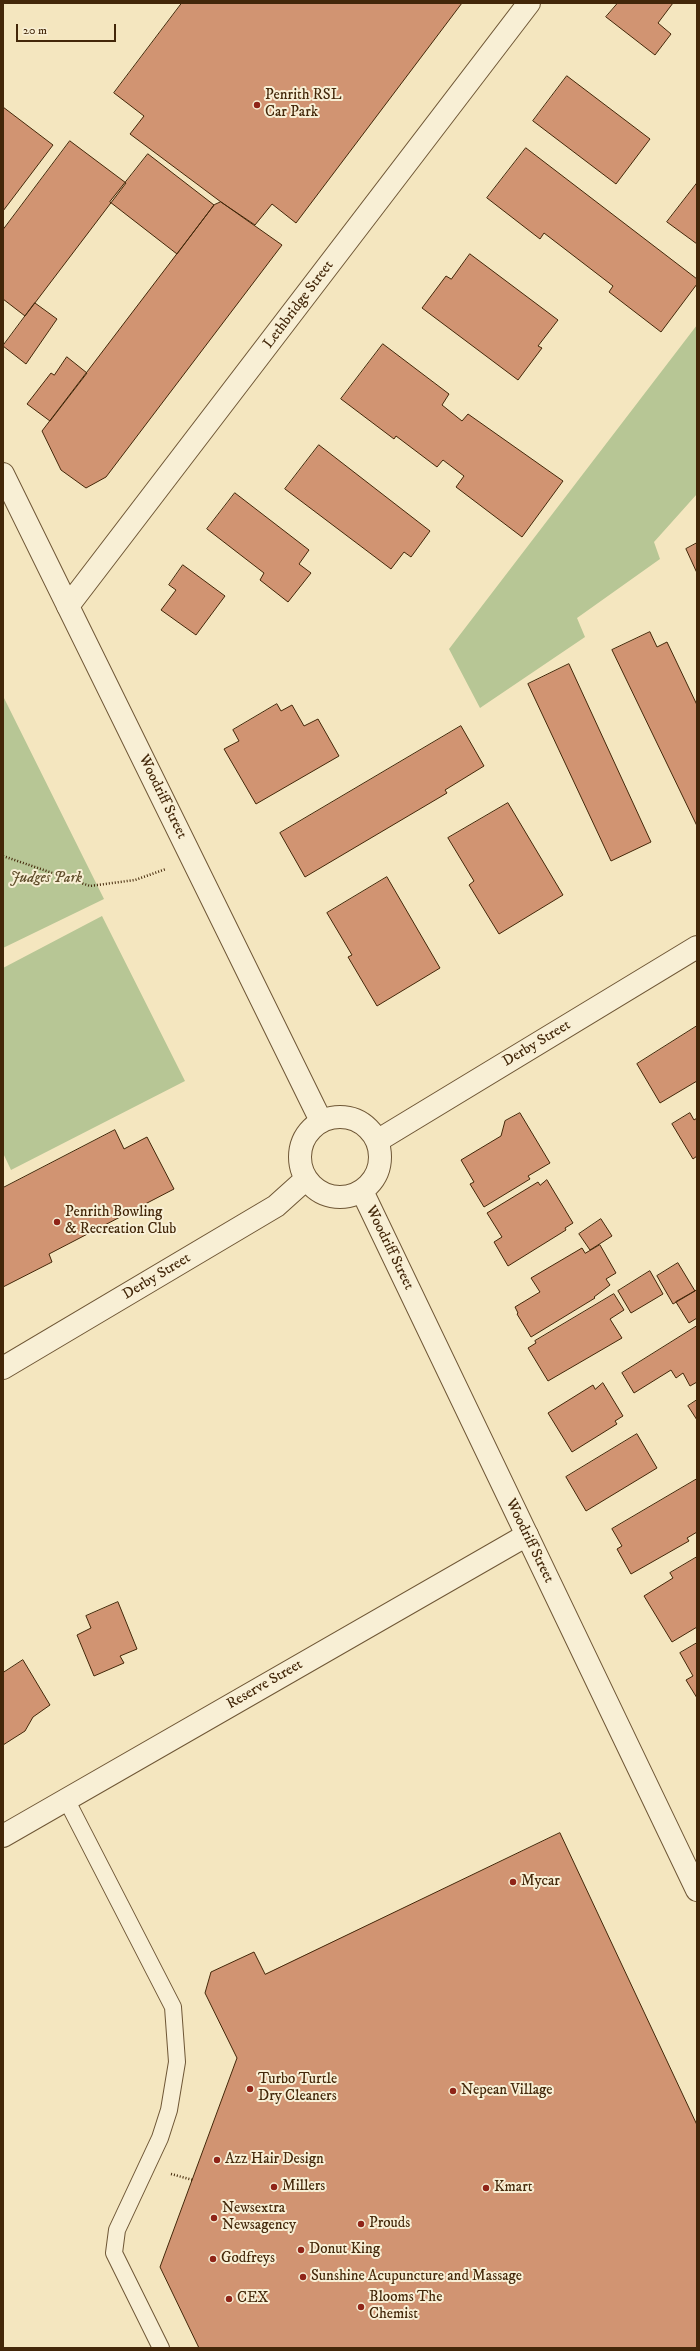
<!DOCTYPE html>
<html>
<head>
<meta charset="utf-8">
<style>
	body { margin:0 }
	#map { position:relative; width:700px; height:2351px; overflow:hidden; background:#f4e6bf; font-family:"IM FELL DW Pica",serif }
	canvas { display:block }
	.frame { position:absolute; inset:0; border:4px solid #432709; pointer-events:none }
	.scale { position:absolute; left:16px; top:24px; width:100px; height:18px; box-sizing:border-box; border:2px solid #432709; border-top:0; padding-left:5px; font-size:12px; line-height:14px; white-space:nowrap; color:#432709; -webkit-text-stroke:3px #f8efd5; paint-order:stroke }
</style>
</head>
<body>
<div id="map">
<canvas width="700" height="2351"></canvas>
<div class="frame"></div>
<div class="scale">20 m</div>
</div>
<script>
const g = document.querySelector('canvas').getContext('2d');
g.lineJoin = 'round';
function fill(path, color) { g.fillStyle = color; g.fill(path, 'evenodd'); }
function strokePath(path, color, width, dash) { g.strokeStyle = color; g.lineWidth = width; g.lineCap = dash ? 'butt' : 'round'; g.setLineDash(dash || []); g.stroke(path); }
function write(font, color, halo, rows, align = 'center') {
  g.font = font + ' "IM FELL DW Pica",serif'; g.lineWidth = 4; g.setLineDash([]); g.textBaseline = 'middle'; g.strokeStyle = halo; g.fillStyle = color; for (const [text, x, y, turn = 0] of rows) {
    g.save(); g.translate(x, y); g.rotate((+turn || 0) * Math.PI / 180); g.textAlign = isNaN(turn) ? turn : align; if (halo) g.strokeText(text, 0, 0); g.fillText(text, 0, 0); g.restore();
  }
}
fill(new Path2D(`
	M697 325V494L654 542 660 559 577 618 585 637 480 708 449 649Z
	M3 696 104 899 3 948Z
	M102 916 185 1081 11 1170 3 1153V968Z`), '#b7c695');
const building = new Path2D(`
	M182 3H462L296 223 272 204 255 225 221 202 130 134 144 116 114 93Z
	M618 3H673L658 23 671 34 655 55 606 17Z
	M567 76 650 139 616 184 533 121Z
	M3 107 53 145 3 211Z
	M70 141 126 183 25 316 3 299V230Z
	M526 148 697 279V284L661 332 609 292 613 286 544 233 540 239 487 198Z
	M148 154 214 205 177 254 110 202Z
	M697 183V244L667 222Z
	M221 202 282 245 106 477 86 488 61 470 42 431 214 205Z
	M470 254 558 320 538 346 542 348 518 380 422 308 446 276 451 279Z
	M35 303 57 319 26 364 3 346Z
	M383 344 449 394 442 405 462 421 468 414 563 481 522 537 456 487 464 476 443 460 437 467 396 436 394 439 341 399Z
	M67 357 87 373 50 421 27 404 51 373 54 375Z
	M319 445 430 531 411 557 404 552 391 569 285 489Z
	M235 493 309 550 299 564 311 573 288 602 260 580 264 573 207 529Z
	M697 543V573L686 549Z
	M183 565 225 596 196 635 161 610 176 590 169 585Z
	M650 632 657 647 667 642 697 705V826L612 650Z
	M569 664 651 842 611 861 528 684Z
	M277 704 281 711 292 705 304 726 318 719 339 756 256 804 224 749 239 741 233 730Z
	M461 726 484 766 445 790 447 793 305 877 280 833Z
	M508 803 563 895 499 934 469 885 474 881 448 838Z
	M387 877 440 968 377 1006 348 957 352 955 327 913Z
	M697 1026V1081L660 1103 637 1064Z
	M520 1113 550 1163 528 1176 530 1179 484 1207 470 1184 474 1182 461 1160 501 1136 505 1121Z
	M690 1113 694 1120 697 1118V1156L693 1159 672 1124Z
	M115 1130 124 1149 147 1137 174 1189 49 1254 52 1262 3 1287V1188Z
	M547 1180 573 1223 565 1228 566 1230 508 1266 494 1242 502 1237 487 1213 538 1182 540 1185Z
	M601 1219 612 1236 590 1250 579 1234Z
	M600 1245 616 1273 606 1279 610 1285 594 1297 595 1298 531 1337 517 1314 518 1313 515 1307 540 1292 531 1278 582 1248 585 1253Z
	M678 1263 695 1291 673 1304 657 1276Z
	M650 1271 663 1294 631 1313 618 1291Z
	M697 1290V1318L689 1323 676 1302Z
	M614 1294 624 1310 610 1319 622 1338 548 1381 528 1348 536 1343 535 1341Z
	M697 1326V1382L690 1386 683 1373 676 1378 671 1370 634 1393 622 1373Z
	M603 1383 623 1416 615 1421 617 1424 572 1452 548 1413 593 1385 595 1389Z
	M697 1400V1420L688 1406Z
	M637 1434 657 1468 586 1511 566 1477Z
	M697 1479V1532L687 1538 689 1541 631 1574 617 1549 622 1546 612 1529Z
	M697 1557V1627L672 1642 644 1596 673 1578 670 1573Z
	M118 1602 137 1649 120 1656 124 1663 94 1676 77 1635 91 1628 86 1616Z
	M697 1643V1698L686 1680 693 1676 680 1653Z
	M23 1660 50 1705 33 1717 25 1731 3 1745V1673Z
	M560 1833 697 2125V2348H199L160 2267 237 2058 205 1993 211 1972 254 1952 265 1974Z`);
fill(building, '#d19472');
strokePath(building, '#432709', 1);
const service = new Path2D(`
	M66 1799 173 2007 177 2062 169 2110 160 2138 117 2230 114 2253 161 2348`);
const minor = new Path2D(`
	M68 606 529 3
	M3 1836 527 1535`);
const tertiary = new Path2D(`
	M3 474 321 1121
	M300 1157a40 40 0 1 1 80 0a40 40 0 1 1-80 0Z
	M377 1141 697 947
	M362 1191 697 1890
	M3 1368 276 1206 306 1179`);
strokePath(service, '#6f5736', 18);
strokePath(minor, '#6f5736', 24);
strokePath(tertiary, '#6f5736', 24);
strokePath(new Path2D(`
	M3 856 90 886 135 880 166 869
	M171 2174 193 2180`), '#432709', 2.5, [1, 2]);
strokePath(service, '#f8efd5', 16);
strokePath(minor, '#f8efd5', 22);
strokePath(tertiary, '#f8efd5', 22);
for (const [x, y, r, color] of [
	[257,105,4,"#8f2418"],
	[57,1222,4,"#8f2418"],
	[513,1882,4,"#8f2418"],
	[250,2089,4,"#8f2418"],
	[453,2091,4,"#8f2418"],
	[217,2160,4,"#8f2418"],
	[274,2187,4,"#8f2418"],
	[486,2188,4,"#8f2418"],
	[214,2218,4,"#8f2418"],
	[361,2224,4,"#8f2418"],
	[301,2250,4,"#8f2418"],
	[213,2259,4,"#8f2418"],
	[303,2277,4,"#8f2418"],
	[229,2299,4,"#8f2418"],
	[361,2307,4,"#8f2418"]
]) { const dot = new Path2D(); dot.arc(x, y, r, 0, 2 * Math.PI); g.fillStyle = color; g.fill(dot); strokePath(dot, '#f8efd5', 1.5); }
write('15px', '#432709', '#f8efd5', [
	["Penrith RSL",265,96],
	["Car Park",265,113],
	["Penrith Bowling",65,1213],
	["& Recreation Club",65,1230],
	["Mycar",521,1882],
	["Turbo Turtle",258,2080],
	["Dry Cleaners",258,2097],
	["Nepean Village",461,2091],
	["Azz Hair Design",225,2160],
	["Millers",282,2187],
	["Kmart",494,2188],
	["Newsextra",222,2209],
	["Newsagency",222,2226],
	["Prouds",369,2224],
	["Donut King",309,2250],
	["Godfreys",221,2259],
	["Sunshine Acupuncture and Massage",311,2277],
	["Blooms The",369,2298],
	["Chemist",369,2315],
	["CEX",237,2299]
], 'left');
write('15px', '#432709', '#f8efd5', [
	["Lethbridge Street",299,305,-53],
	["Woodriff Street",162,797,64],
	["Derby Street",537,1044,-31],
	["Woodriff Street",389,1248,64],
	["Derby Street",157,1277,-31],
	["Woodriff Street",529,1541,64],
	["Reserve Street",265,1685,-30]
]);
write('italic 15px', '#604f2c', '#f8efd5', [
	["Judges Park",46,879]
]);
</script>
</body>
</html>
